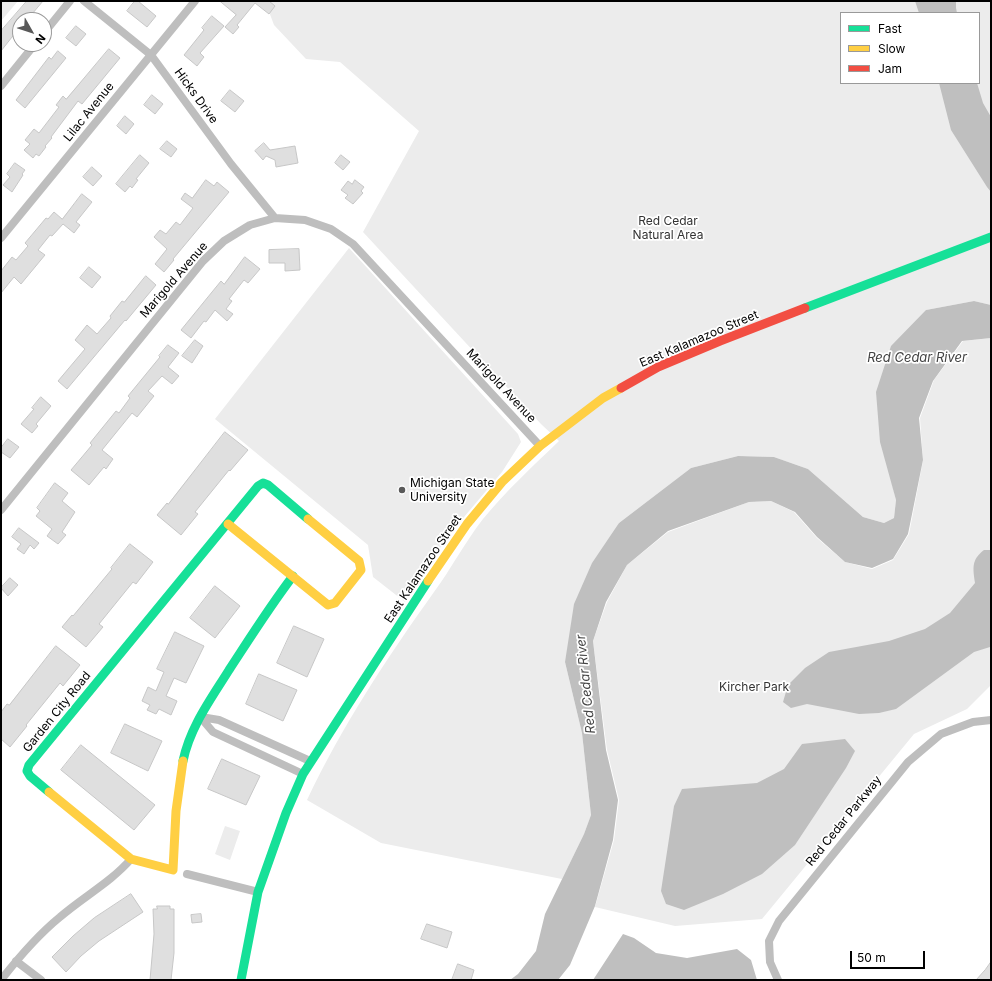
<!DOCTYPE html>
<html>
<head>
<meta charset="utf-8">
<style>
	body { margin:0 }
	#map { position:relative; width:992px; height:981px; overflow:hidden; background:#fff; font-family:Inter,sans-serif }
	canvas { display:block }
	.frame { position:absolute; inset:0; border:2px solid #000; pointer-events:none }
	.legend { position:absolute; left:840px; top:12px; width:140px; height:72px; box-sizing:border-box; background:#fff; border:1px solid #999; margin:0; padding:5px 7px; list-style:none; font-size:12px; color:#000 }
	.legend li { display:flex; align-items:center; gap:8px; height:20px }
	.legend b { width:20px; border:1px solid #999 }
	.north { position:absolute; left:12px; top:12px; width:40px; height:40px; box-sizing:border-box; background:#fff; border:1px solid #999; border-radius:50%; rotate:129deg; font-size:11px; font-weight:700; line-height:16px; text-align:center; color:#000 }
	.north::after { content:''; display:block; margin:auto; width:14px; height:18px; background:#595959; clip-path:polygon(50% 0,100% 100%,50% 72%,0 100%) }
	.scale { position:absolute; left:850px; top:951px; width:75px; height:18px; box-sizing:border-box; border:2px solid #000; border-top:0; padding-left:5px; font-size:12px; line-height:14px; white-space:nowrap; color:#000; -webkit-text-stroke:3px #fff; paint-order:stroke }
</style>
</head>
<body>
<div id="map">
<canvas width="992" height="981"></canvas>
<div class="frame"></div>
<ul class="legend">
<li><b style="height:5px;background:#16e098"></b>Fast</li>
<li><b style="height:5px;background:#ffcf43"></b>Slow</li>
<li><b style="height:5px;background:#f24e42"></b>Jam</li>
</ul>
<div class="north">N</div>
<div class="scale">50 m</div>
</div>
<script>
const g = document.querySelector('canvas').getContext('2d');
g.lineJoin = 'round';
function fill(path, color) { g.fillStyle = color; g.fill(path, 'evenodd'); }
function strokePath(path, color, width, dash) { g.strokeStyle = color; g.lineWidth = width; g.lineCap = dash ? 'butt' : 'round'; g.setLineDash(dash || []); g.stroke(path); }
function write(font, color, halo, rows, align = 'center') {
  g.font = font + ' Inter,sans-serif'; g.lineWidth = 3.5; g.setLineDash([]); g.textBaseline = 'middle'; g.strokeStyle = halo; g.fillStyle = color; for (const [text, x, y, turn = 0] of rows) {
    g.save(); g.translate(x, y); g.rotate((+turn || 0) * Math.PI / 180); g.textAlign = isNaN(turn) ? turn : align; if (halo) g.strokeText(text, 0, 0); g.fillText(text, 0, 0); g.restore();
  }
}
fill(new Path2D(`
	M1 1H18L1 21Z
	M265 1H991V305L974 301 926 310 890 476 896 500 894 518 884 523 863 517 808 469 774 457 738 456 691 468 619 523 565 662 582 733 591 815 584 834 562 879 381 843 307 800C342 726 387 658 434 592 451 569 465 542 483 519 506 491 533 466 559 441L541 424 363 232 419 131 340 62 306 59 274 25ZM841 13H979V83H841Z
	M349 248 518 434 521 442 502 472 448 536 405 602 373 577 368 545 215 419Z
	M991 338V685L967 709 914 734 762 919 675 926 595 907 614 840 619 800 607 750 593 641 607 602 627 565 668 532 749 502 771 501 794 512 817 538 845 562 872 569 893 560 909 534 923 461 920 418 934 380 963 341Z
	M225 826 240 831 230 860 215 854Z`), '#ececec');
fill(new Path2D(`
	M915 1H956V8L957 13H919Z
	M939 83H977L983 103 991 117V192L987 187 951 130Z
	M974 301 991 305V338L962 341 933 381 919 418 923 460 908 534 893 559 872 568 845 562 817 537 795 512 771 501 749 502 668 531 627 565 606 602 593 641 606 750 618 800 613 840 595 906 570 965 558 980H510L518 974 536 951 545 914 584 834 591 815 582 733 565 662 574 604 592 563 619 523 691 468 738 456 774 457 808 469 863 517 884 523 894 518 896 500 880 442 876 392 891 346 926 310Z
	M984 550H991V644L990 647 974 652 896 709 879 713 859 714 807 704 791 708 783 702 788 685 805 668 829 652 889 641 925 629 950 613 975 583C973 568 971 560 984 550Z
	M845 739 855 751 846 768 795 845 762 874 723 894 684 910 666 904 661 891 674 806 682 789 757 783 784 769 802 744Z
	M623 934 634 938 656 953 687 958 737 949 751 960 757 980H593Z`), '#bfbfbf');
const building = new Path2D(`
	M27 1H43L27 20H20V35L16 32 1 51V31Z
	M135 1H138L156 16 147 27 127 11Z
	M220 1H269L275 6 269 14 255 3 237 25 239 27 233 34 225 27 236 15Z
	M212 16 224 26 200 53 204 57 197 66 184 55 204 30 202 28Z
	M76 26 86 34 76 46 66 38Z
	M109 49 120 58 82 104 78 101 51 137 52 138 45 146 46 147 39 156 36 154 33 158 24 150 30 144 25 140 34 129 39 133 59 107 56 105 63 96 66 99Z
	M58 51 66 58 25 108 16 100 49 57 51 59Z
	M230 90 244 101 235 112 221 101Z
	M152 95 163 104 155 114 144 105Z
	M125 116 134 124 126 134 117 126Z
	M167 141 177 149 171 157 160 149Z
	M264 143 270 150 295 146 298 163 276 167 275 160 266 156 263 160 255 151Z
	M140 155 149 163 136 179 138 180 132 188 130 186 125 192 116 184Z
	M341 155 350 162 343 170 335 163Z
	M15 163 25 170 22 174 23 175 12 192 3 185 10 177 7 174Z
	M92 167 102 176 93 186 83 177Z
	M206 180 214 186 217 182 229 192 173 259 174 260 164 272 155 264 167 249 154 237 160 230 166 234 176 222 180 225 193 208 181 199 185 193 192 198Z
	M355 180 364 187 361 191 363 193 353 204 345 198 348 195 341 190 348 181 352 184Z
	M82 194 92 202 76 222 80 225 74 233 63 224 52 236 50 235 38 250 45 255 21 284 14 277 1 293V271L12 257 16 260 28 246 25 243 46 218 48 219 54 212 62 219Z
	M299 249 300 270 285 271V263H269V250Z
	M245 257 260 269 248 283 244 280 229 299 232 301 226 309 233 314 227 321 215 310 206 322 204 321 191 338 181 330 221 281 224 284Z
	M89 267 101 277 92 288 80 278Z
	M146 276 156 285 126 321 125 320 67 389 58 381 85 349 75 340 87 325 97 334 111 318 110 316 122 301 124 302Z
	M195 340 203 346 192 363 182 356Z
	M168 345 179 353 168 367 179 376 172 384 162 376 148 391 154 396 137 417 132 413 102 450 113 459 106 469 104 467 89 485 71 470 92 445 90 443 116 411 119 413 130 398 128 396 160 357 159 356Z
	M41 397 51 406 36 424 38 426 32 433 21 424 34 409 32 408Z
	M225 432 248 450 230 471 229 470 195 512 198 514 181 535 157 515 167 503 168 504Z
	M8 439 19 447 10 458 1 452V448Z
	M55 483 68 493 62 501 75 512 62 532 66 535 58 544 47 536 52 529 36 516 40 511 37 508Z
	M19 528 39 543 34 549 30 545 24 554 17 549 21 544 12 537Z
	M130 544 153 562 136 584 133 582 99 624 103 627 86 647 62 627 72 615 73 616 112 569 111 568Z
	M10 578 18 585 8 596 1 588Z
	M215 586 240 606 215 638 190 618Z
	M294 626 324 639 307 677 277 663Z
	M175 632 204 646 186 683 174 678 166 696 177 701 171 715 159 709 156 714 147 710 150 705 142 701 148 687 156 691 164 672 157 669Z
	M56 646 80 665 63 686 60 683 26 725 27 726 10 747 1 739V712L7 704 9 705Z
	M259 674 297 690 283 721 246 704Z
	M125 724 162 741 148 771 111 753Z
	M81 745 155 805 134 830 61 770Z
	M222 759 260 776 246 805 208 789Z
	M131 894 143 912 99 941 81 956 66 972 52 957 73 936 94 918Z
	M157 906H170V909H174V953L171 980H150L154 934 153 909H157Z
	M201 914 202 922 192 923 191 915Z
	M427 924 452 932 447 948 421 939Z
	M991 962V980H976L985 970Z
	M458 964 474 970 471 980H452Z`);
fill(building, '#dfdfdf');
strokePath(building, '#c7c7c7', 1);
strokePath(new Path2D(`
	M84 1 151 55 231 164 275 218
	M44 33 70 1
	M1 86 35 44
	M1 238 195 1
	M1 510 203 261 224 241 250 225 275 218 305 220 331 229 353 244 540 446
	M201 717 219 720 310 761
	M201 718 213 732 303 774
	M187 874 258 892
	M16 961 41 980
	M1 980C19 957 38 935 60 917 83 897 111 882 131 859
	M778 980 770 962 769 941 779 921 908 762 941 734 973 722 991 720`), '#bebebe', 8);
strokePath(new Path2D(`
	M805 308 991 237
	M183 761C190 727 211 699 229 670 250 638 270 606 293 576
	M49 792 30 776 27 771 29 765 258 486 263 483 268 485 308 519
	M241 980 258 892 286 813 303 774 428 581`), '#16e098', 9);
strokePath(new Path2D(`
	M228 524 328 605 335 603 361 570 359 561 308 519
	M428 581 467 524 502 482 540 446 603 398 621 388
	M49 792 131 859 173 870 176 811 183 761`), '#ffcf43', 9);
strokePath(new Path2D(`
	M621 388 658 367 720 341 805 308`), '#f24e42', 9);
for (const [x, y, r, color] of [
	[402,490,4,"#595959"]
]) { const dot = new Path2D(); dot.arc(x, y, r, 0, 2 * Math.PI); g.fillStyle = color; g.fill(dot); strokePath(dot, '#fff', 1.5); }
write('12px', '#000', '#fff', [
	["Hicks Drive",196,96,54],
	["Lilac Avenue",89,112,-51],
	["Marigold Avenue",174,280,-49],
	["East Kalamazoo Street",699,339,-23],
	["Marigold Avenue",501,386,47],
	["East Kalamazoo Street",423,569,-56],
	["Garden City Road",57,712,-51],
	["Red Cedar Parkway",844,821,-51]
]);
write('12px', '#333', '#fff', [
	["Red Cedar",668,221],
	["Natural Area",668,235],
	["Kircher Park",754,687]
]);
write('12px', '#000', '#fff', [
	["Michigan State",410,483],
	["University",410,497]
], 'left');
write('italic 13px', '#444', '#fff', [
	["Red Cedar River",917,358],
	["Red Cedar River",586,684,-96]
]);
</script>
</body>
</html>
